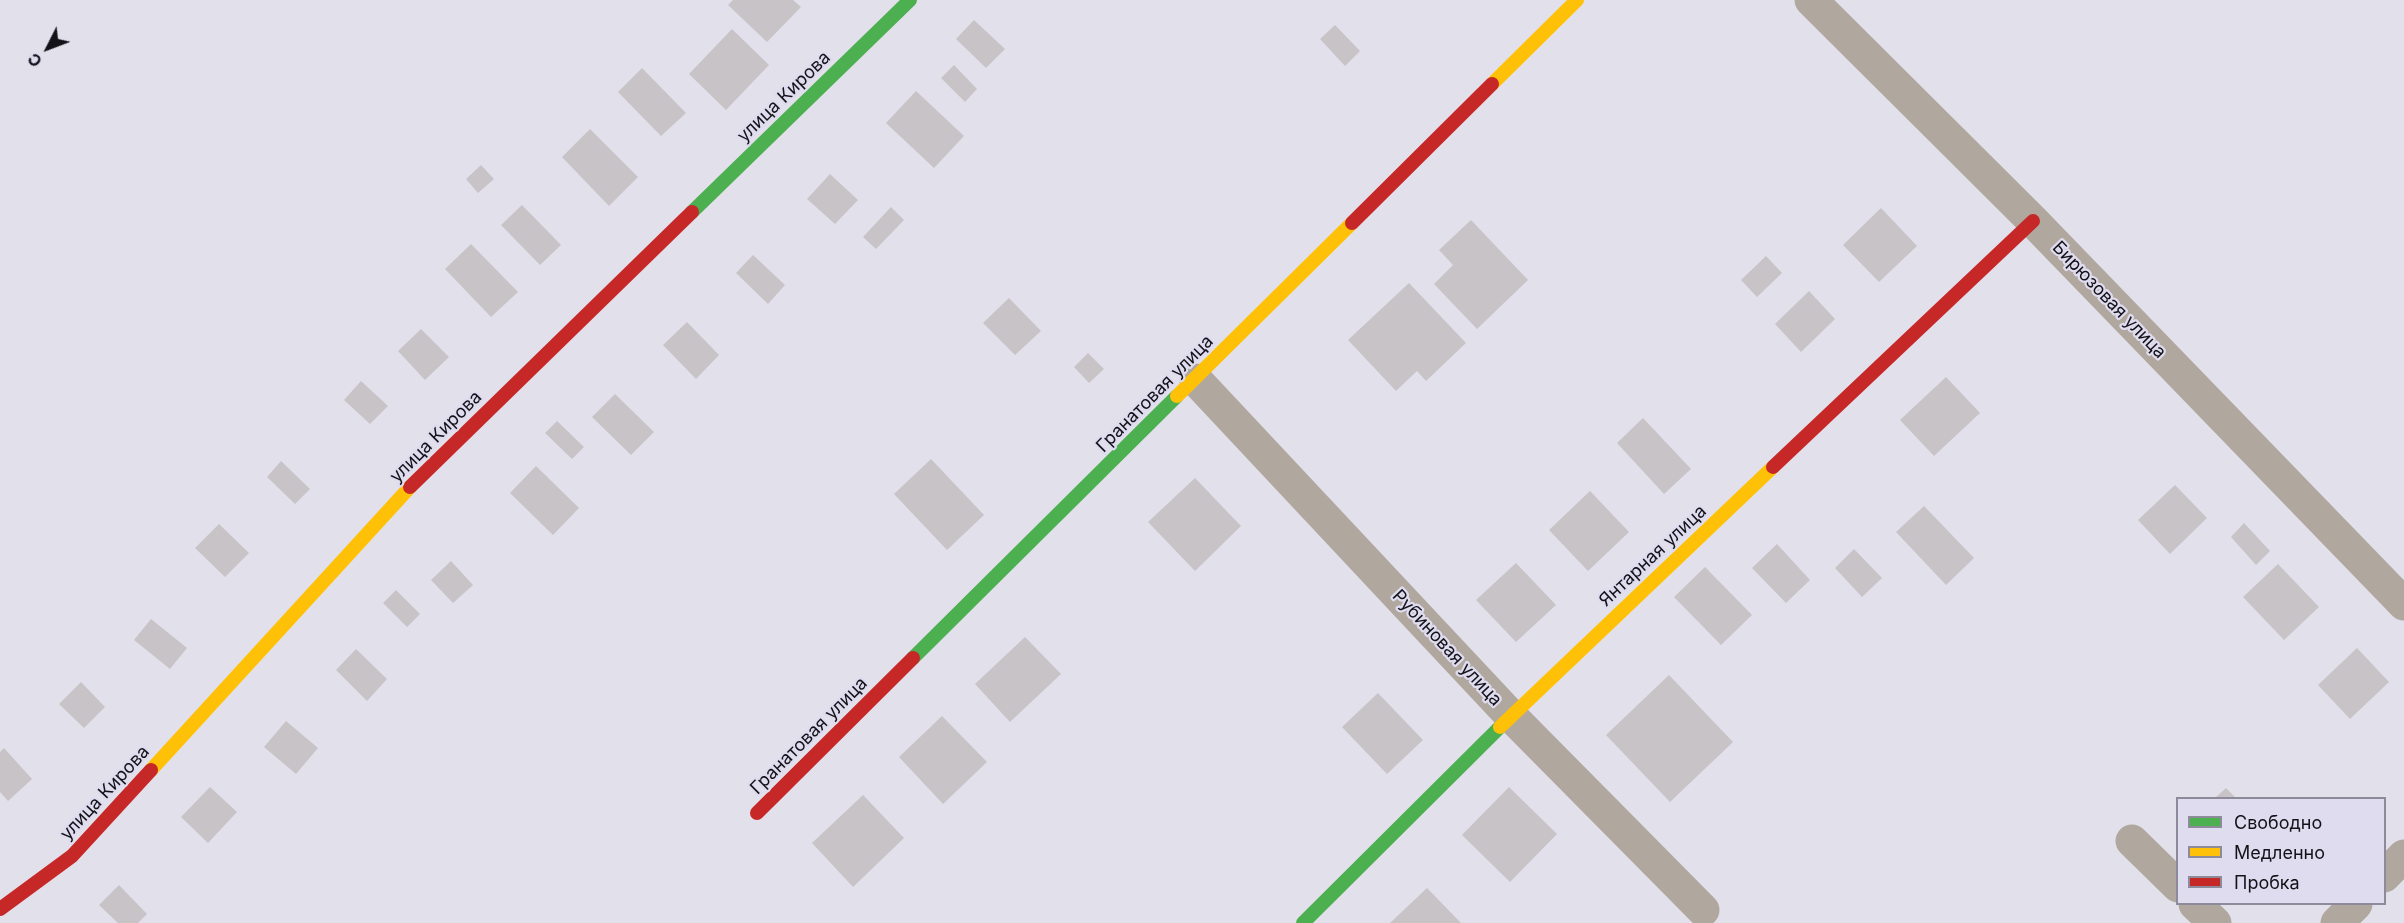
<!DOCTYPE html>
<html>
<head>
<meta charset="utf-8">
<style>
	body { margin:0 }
	#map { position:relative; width:2404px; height:923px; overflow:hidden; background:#e2e0eb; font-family:Inter,sans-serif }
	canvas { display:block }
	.legend { position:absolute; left:2176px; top:797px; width:210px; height:108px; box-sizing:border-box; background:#dfdcef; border:2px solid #8d8b99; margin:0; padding:8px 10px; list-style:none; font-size:18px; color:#131218 }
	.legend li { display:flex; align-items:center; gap:12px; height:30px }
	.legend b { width:30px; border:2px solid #8d8b99 }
	.north { position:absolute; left:18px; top:18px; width:60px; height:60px; -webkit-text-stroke:4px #dfdcef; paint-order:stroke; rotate:228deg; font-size:16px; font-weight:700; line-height:24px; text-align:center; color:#131218 }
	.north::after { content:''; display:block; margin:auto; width:21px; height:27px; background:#131218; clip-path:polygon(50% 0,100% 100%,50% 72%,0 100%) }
</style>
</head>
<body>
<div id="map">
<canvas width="2404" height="923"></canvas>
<ul class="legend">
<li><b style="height:8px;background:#4caf50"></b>Свободно</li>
<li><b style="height:8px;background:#ffc107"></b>Медленно</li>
<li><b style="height:8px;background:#c62828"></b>Пробка</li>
</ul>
<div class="north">С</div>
</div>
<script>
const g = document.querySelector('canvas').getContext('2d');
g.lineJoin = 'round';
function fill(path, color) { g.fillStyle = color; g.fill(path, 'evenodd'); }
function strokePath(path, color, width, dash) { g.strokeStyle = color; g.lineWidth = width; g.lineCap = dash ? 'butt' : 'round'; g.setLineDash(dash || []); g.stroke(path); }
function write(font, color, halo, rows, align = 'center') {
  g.font = font + ' Inter,sans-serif'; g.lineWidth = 4.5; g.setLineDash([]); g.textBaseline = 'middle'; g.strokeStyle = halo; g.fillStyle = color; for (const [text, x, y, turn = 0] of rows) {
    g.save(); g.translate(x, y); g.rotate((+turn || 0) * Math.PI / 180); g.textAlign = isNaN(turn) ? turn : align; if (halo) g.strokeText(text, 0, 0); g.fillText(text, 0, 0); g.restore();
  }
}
fill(new Path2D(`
	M733 0H793L801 7 767 42 728 5Z
	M974 20 1005 49 986 68 956 39Z
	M1335 25 1360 51 1345 66 1320 39Z
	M732 29 769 65 726 110 689 74Z
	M954 65 977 89 965 102 941 78Z
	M642 68 686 113 661 136 618 92Z
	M916 91 964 136 934 168 886 123Z
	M590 129 638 177 609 206 562 157Z
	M481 165 494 179 478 193 466 179Z
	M830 174 858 200 835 224 807 199Z
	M522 205 561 245 540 265 501 225Z
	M891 207 904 220 876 249 863 237Z
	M1881 208 1917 246 1879 282 1843 245Z
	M1471 220 1528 280 1477 329 1434 284 1453 265 1439 250Z
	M471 244 518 292 491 317 445 269Z
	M753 255 785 285 768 304 736 273Z
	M1766 256 1782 273 1757 297 1741 280Z
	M1409 283 1466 343 1426 381 1417 371 1396 391 1348 340Z
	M1809 291 1835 319 1801 352 1775 324Z
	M1009 298 1041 331 1015 355 983 323Z
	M687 322 719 355 696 379 663 345Z
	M421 329 449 357 425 380 398 351Z
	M1088 353 1104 369 1089 383 1074 367Z
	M1946 377 1980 413 1934 456 1900 420Z
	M361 381 388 406 370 424 344 400Z
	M615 394 654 432 631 455 592 417Z
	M1643 418 1691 469 1664 494 1617 443Z
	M557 421 584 447 572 459 545 433Z
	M931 459 984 515 947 550 894 494Z
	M281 461 310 489 295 504 267 477Z
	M536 466 579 508 553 535 510 493Z
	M1195 478 1241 526 1195 571 1148 522Z
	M2175 485 2207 518 2170 554 2138 520Z
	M1590 491 1629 532 1588 571 1549 530Z
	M1924 506 1974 558 1946 585 1896 532Z
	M2244 523 2270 551 2256 565 2231 537Z
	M219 524 249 553 225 577 195 548Z
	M1777 544 1810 580 1786 603 1752 568Z
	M1854 549 1882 578 1862 597 1835 568Z
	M451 561 473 585 453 603 431 580Z
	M1516 563 1556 605 1516 642 1476 600Z
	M2278 564 2319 607 2284 640 2243 597Z
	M1705 567 1752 615 1721 645 1674 597Z
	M396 590 420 614 407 627 383 603Z
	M151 619 187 648 170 669 134 640Z
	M1025 637 1061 674 1010 722 975 684Z
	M2357 648 2389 682 2350 719 2318 685Z
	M356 649 387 679 367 701 336 670Z
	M1669 675 1733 742 1670 802 1606 735Z
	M81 682 105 707 84 728 59 704Z
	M1378 693 1423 740 1387 774 1342 727Z
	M942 716 987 762 943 804 899 757Z
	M286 721 318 748 296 774 264 747Z
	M4 748 32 779 8 801 0 792V752Z
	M210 787 237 812 208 843 181 817Z
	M1509 787 1557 834 1510 882 1462 835Z
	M2226 788 2236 798H2215Z
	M863 795 904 838 853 887 812 843Z
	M119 885 147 914 138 923H118L99 905Z
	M1427 888 1461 923H1390Z`), '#c8c3c7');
strokePath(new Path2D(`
	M1811 0 2033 221 2404 604
	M1196 380 1511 716 1703 910
	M2132 841 2178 886
	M2384 876 2404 856
	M2195 904 2215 923
	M2337 923 2356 904`), '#b0a79f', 33);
strokePath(new Path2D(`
	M692 212 910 0
	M913 658 1177 396
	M1303 923 1500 727`), '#4caf50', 14);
strokePath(new Path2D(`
	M1492 84 1577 0
	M1177 396 1352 223
	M1500 727 1773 467
	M151 770 410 487`), '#ffc107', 14);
strokePath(new Path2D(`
	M1352 223 1492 84
	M1773 467 2033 221
	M410 487 692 212
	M757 813 913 658
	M0 909 72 856 151 770`), '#c62828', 14);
write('18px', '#131218', '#dfdcef', [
	["улица Кирова",784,97,-44],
	["Бирюзовая улица",2109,300,46],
	["Гранатовая улица",1155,394,-45],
	["улица Кирова",436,437,-45],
	["Янтарная улица",1653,556,-43],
	["Рубиновая улица",1447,648,47],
	["Гранатовая улица",809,736,-45],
	["улица Кирова",105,793,-47]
]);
</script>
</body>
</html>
